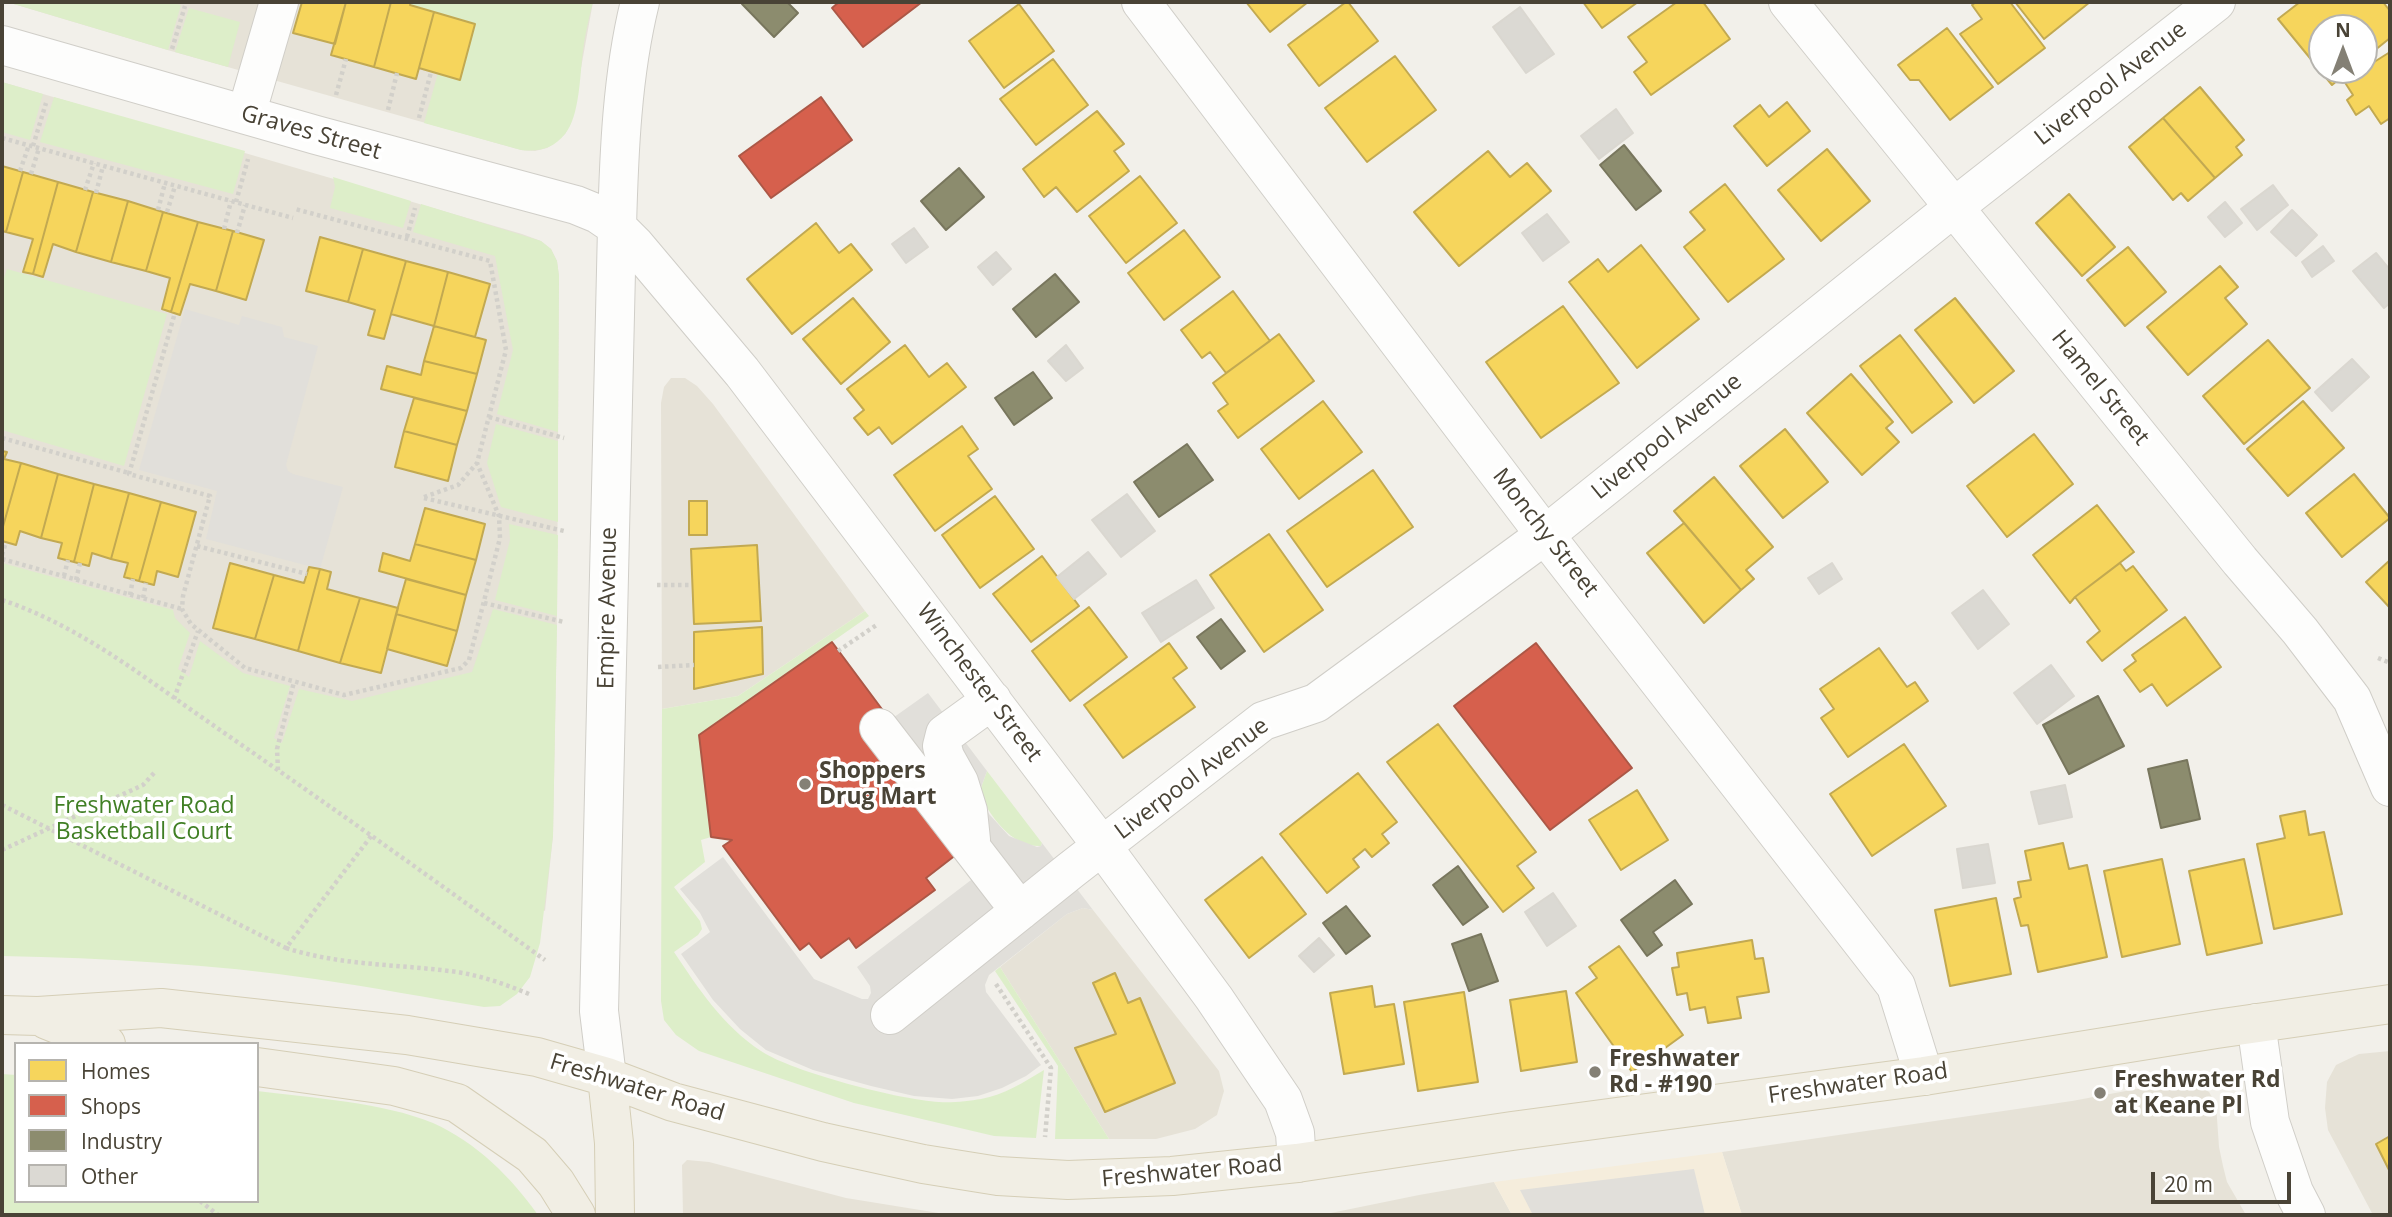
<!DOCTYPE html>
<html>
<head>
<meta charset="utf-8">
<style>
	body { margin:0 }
	#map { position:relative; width:2392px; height:1217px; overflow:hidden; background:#f2f0ea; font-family:"Open Sans",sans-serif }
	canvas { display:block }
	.frame { position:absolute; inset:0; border:4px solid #494336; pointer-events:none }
	.legend { position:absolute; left:14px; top:1042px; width:245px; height:161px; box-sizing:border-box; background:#fff; border:2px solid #b6b4af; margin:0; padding:9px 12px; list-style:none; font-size:21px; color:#494336 }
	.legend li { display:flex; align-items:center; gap:14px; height:35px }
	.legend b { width:35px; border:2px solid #b6b4af }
	.north { position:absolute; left:2308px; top:14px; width:70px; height:70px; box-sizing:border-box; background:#fff; border:2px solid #b6b4af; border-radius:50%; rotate:0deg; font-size:19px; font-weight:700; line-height:28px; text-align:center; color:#494336 }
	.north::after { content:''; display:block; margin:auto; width:24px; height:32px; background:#848075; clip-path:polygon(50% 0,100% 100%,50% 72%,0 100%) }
	.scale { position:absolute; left:2151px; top:1172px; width:140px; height:32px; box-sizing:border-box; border:4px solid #494336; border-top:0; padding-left:9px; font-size:21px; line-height:24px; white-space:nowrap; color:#494336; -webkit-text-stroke:5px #fff; paint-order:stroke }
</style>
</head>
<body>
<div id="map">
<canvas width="2392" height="1217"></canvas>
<div class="frame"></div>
<ul class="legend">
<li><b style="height:19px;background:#f6d55c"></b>Homes</li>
<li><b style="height:19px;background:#d6604d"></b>Shops</li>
<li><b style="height:19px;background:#8c8c6e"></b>Industry</li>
<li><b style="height:19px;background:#dbd9d3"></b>Other</li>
</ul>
<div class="north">N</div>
<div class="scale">20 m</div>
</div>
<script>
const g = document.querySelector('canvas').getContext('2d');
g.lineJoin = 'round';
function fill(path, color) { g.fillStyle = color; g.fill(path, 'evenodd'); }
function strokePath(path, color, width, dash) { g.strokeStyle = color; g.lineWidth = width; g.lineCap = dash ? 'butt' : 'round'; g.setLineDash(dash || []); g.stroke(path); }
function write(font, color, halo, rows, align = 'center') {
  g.font = font + ' "Open Sans",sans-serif'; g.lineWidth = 7; g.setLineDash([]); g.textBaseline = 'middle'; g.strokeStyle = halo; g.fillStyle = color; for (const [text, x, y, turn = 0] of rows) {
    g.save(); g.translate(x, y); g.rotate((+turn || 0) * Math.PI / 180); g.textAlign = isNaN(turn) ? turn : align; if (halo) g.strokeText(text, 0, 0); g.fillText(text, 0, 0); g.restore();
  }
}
fill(new Path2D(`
	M7 2H593L571 123 565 134 556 142 547 148 535 151 521 150 164 49Z
	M2 82 522 234 541 241 551 249 557 261 559 276 557 616 553 836 545 911 2 591Z
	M671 378H685L697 386 713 404 865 611 738 696 662 709 661 403 664 387Z
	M1083 908 1093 910 1219 1071 1224 1091 1217 1115 1195 1129 1156 1139H1109L1000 967 1067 914Z
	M2390 1051V1215H2373L2328 1130 2325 1108 2327 1082 2336 1065 2359 1054Z
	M2169 1083 2196 1084 2209 1092 2216 1104 2219 1147 2223 1166 2227 1182 2246 1215H1742L1722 1152 2072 1101Z
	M687 1160 709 1162 846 1198 951 1215H683L682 1165Z
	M1494 1182 1512 1215H1321L1419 1195Z`), '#e6e2d7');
fill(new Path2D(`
	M1722 1152 1742 1215H1512L1494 1182Z`), '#f5eddc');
fill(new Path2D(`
	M7 2H169L181 5 168 50Z
	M411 2H593C589 17 585 34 583 50 580 73 580 116 565 134 553 149 538 152 521 150L424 123 438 73 460 79 475 24 410 5Z
	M189 8 240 22 228 67 175 52Z
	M2 82 43 94 30 140 2 132Z
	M54 97 245 151 233 194 40 142Z
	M333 177 411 201 403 228 330 208 335 187Z
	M421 204 541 241 551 249 557 261 559 276 558 432 497 414 513 350 495 256 413 232Z
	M7 269 167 314 124 466 2 430V284Z
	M496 424 558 441V522L501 507 487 463Z
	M509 524 558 535 557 616 495 600 510 540Z
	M2 563 173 610 175 618 190 633 178 669 189 677 200 641 243 673 290 686 274 738 282 743 299 689 352 701 472 672 493 609 557 625 553 836 540 943 530 977 517 994 500 1006 484 1007C428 998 372 987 315 979 212 964 106 958 2 956Z
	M865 611 869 616 699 735 711 837 701 840 705 862 674 887 700 921 702 929 698 935 674 952C698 988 723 1026 761 1051 792 1072 901 1100 939 1102 952 1103 969 1101 981 1099 1004 1095 1024 1082 1044 1070L1036 1138 994 1136 854 1103 699 1051 676 1035 664 1020 661 1001 662 709 738 696Z
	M987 771 1042 843 1041 846C1011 847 991 817 979 793Z
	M1000 967 1109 1139H1055L1058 1066 995 971Z
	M2 1074 16 1075V1201H257V1091C312 1098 382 1102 433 1123 476 1142 512 1178 538 1215H2Z`), '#ddeec9');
fill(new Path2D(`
	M185 309 239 325 242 316 282 327 284 337 318 346 286 465 288 471 293 474 343 487 320 569 206 539 217 491 139 470Z
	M928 693 987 771 979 793 989 814 1009 836 1037 847 1041 846 1042 843 1093 910 1083 908 1067 914 989 975 985 985 986 992 1041 1065 1026 1076 1002 1088 978 1096 952 1099 914 1096 871 1086 813 1070 766 1050 740 1029 713 1000 681 954 710 932 700 913 680 889 723 857 814 979 862 999H868L871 993 870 986 857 967 975 877 890 720Z
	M1694 1169 1705 1215H1533L1520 1190Z`), '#e1dfda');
const homes = new Path2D(`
	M302 2H346L335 44 293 33Z
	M346 2H391L374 67 331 55Z
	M391 2H411L410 5 434 12 416 79 374 67Z
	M1246 2H1308L1270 32Z
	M1346 2H1348L1378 41 1319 86 1288 45Z
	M1583 2H1638L1602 28Z
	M1677 2H1703L1730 39 1651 95 1634 72 1647 62 1628 37Z
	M1976 2H2010L2045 48 1998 84 1960 34 1982 19 1972 5Z
	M2015 2H2090L2044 39Z
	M2300 2H2383L2390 11V38L2364 59V28H2322V70H2350L2332 85 2278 19Z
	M1019 4 1054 51 1004 88 969 41Z
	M434 12 475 24 460 80 419 68Z
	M1947 28 1993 87 1950 120 1919 80H1910L1898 65Z
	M2390 52V118L2381 124 2369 106 2356 115 2347 100 2353 95 2344 81Z
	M1395 56 1436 110 1367 162 1325 108Z
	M1053 59 1088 105 1036 145 1000 99Z
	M2200 87 2244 140 2236 147 2242 155 2215 178 2163 118Z
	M1787 102 1810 131 1767 166 1734 126 1760 105 1769 117Z
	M1097 111 1124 144 1114 151 1129 171 1077 212 1056 187 1044 197 1023 169Z
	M2163 118 2215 178 2188 201 2181 193 2173 200 2129 147Z
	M1827 149 1870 201 1821 241 1778 190Z
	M1488 151 1510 177 1527 163 1551 191 1459 266 1414 212Z
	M2 166 23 172 6 232 2 231Z
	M23 172 58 182 33 274 23 272 33 239 6 232Z
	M1140 176 1177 223 1126 263 1089 216Z
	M58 182 93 192 76 252 53 244 43 277 33 274Z
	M1725 184 1784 259 1728 302 1684 247 1705 230 1690 212Z
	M93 192 128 201 111 262 76 252Z
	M2069 194 2115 247 2082 276 2036 223Z
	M128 201 163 212 146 271 111 262Z
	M163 212 198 222 171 312 162 309 170 278 146 271Z
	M198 222 233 231 216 291 190 284 180 315 171 312Z
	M816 223 839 253 851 244 872 270 792 334 747 279Z
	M1184 230 1220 277 1164 320 1128 273Z
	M233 231 264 240 246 300 216 291Z
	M320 237 363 249 348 302 306 291Z
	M1641 245 1699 319 1637 368 1569 282 1598 259 1608 272Z
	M2128 247 2166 292 2125 326 2087 280Z
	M363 249 406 261 384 339 368 335 375 310 348 302Z
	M406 261 448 272 434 326 391 314Z
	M2220 266 2238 287 2225 298 2247 324 2188 375 2147 327Z
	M448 272 490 284 475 337 434 326Z
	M1233 291 1270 341 1226 373 1210 352 1202 358 1181 330Z
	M853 298 890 342 841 384 803 339Z
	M1955 298 2014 371 1974 403 1915 330Z
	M1563 306 1619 383 1541 438 1486 362Z
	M434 326 486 340 477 374 424 361Z
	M1279 334 1314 381 1238 438 1218 411 1228 404 1213 383Z
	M1900 335 1952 402 1912 433 1860 366Z
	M2268 340 2310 388 2244 444 2203 396Z
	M905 345 929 377 947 363 966 387 892 444 879 427 868 435 854 418 864 410 847 389Z
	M424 361 477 374 467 411 381 389 387 366 421 375Z
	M1851 374 1893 422 1886 428 1899 442 1862 475 1807 413Z
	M414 398 467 411 457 445 404 431Z
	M1323 401 1362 452 1299 499 1261 449Z
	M2303 401 2344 448 2288 496 2247 449Z
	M962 426 978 449 968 456 992 489 935 531 894 475Z
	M1785 429 1828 482 1783 518 1740 466Z
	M404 431 457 445 448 481 395 467Z
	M2034 434 2073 484 2007 537 1967 486Z
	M2 451 7 452 4 459 21 463 2 530Z
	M21 463 58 474 41 538 20 531 16 545 2 541V530Z
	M1373 470 1413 527 1327 587 1287 531Z
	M58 474 94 484 74 562 58 558 62 543 41 538Z
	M2354 474 2390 518 2342 557 2306 513Z
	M1714 477 1773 547 1746 570 1754 579 1741 590 1674 511Z
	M94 484 129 493 111 559 92 553 89 566 74 562Z
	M129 493 161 502 139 581 124 577 128 563 111 559Z
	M995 496 1034 549 980 588 942 535Z
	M689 501H707V535H689Z
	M161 502 196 512 178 577 157 571 154 585 139 581Z
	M2097 505 2134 552 2075 597 2070 603 2033 555Z
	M425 508 485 524 476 560 415 544Z
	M1684 523 1741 590 1704 623 1647 553Z
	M1269 534 1323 610 1264 652 1210 575Z
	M415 544 476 560 466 595 379 571 383 553 410 561Z
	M757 545 761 621 694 624 691 549Z
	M1042 556 1079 606 1031 642 993 594Z
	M2390 560V608L2366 582Z
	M230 563 274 575 255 639 213 628Z
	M2120 563 2126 571 2133 566 2167 610 2102 661 2087 642 2100 631 2075 597Z
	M309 567 320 569 298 651 255 639 274 575 304 583Z
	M320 569 331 572 327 589 360 598 340 663 298 651Z
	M406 579 466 595 457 631 396 614Z
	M360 598 398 608 381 673 340 663Z
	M1089 607 1127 657 1070 701 1032 651Z
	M396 614 457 631 447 666 387 649Z
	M2185 617 2221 667 2167 706 2152 684 2140 692 2124 670 2136 661 2132 655Z
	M762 627 763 674 694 689V632Z
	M1169 643 1187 668 1173 678 1195 707 1123 758 1084 705Z
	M1879 648 1907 687 1915 682 1928 701 1848 757 1821 718 1834 709 1820 689Z
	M1438 724 1536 852 1517 866 1534 888 1503 912 1387 762Z
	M1904 744 1946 806 1872 856 1830 794Z
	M1358 773 1397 822 1382 834 1389 843 1372 857 1365 849 1353 859 1359 867 1327 893 1280 834Z
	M1637 790 1668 840 1621 870 1589 820Z
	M2305 811 2309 835 2324 832 2342 914 2274 929 2257 844 2285 838 2280 816Z
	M2063 843 2069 869 2087 865 2107 957 2038 972 2028 925 2021 926 2014 899 2021 897 2018 882 2031 880 2025 851Z
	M1262 857 1306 914 1249 958 1205 900Z
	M2162 859 2180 944 2122 957 2104 871Z
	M2244 859 2262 943 2207 955 2189 871Z
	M1996 898 2011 974 1950 986 1935 910Z
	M1752 940 1755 959 1763 958 1769 992 1737 997 1741 1018 1708 1023 1705 1007 1690 1010 1687 993 1677 995 1672 968 1679 967 1677 953Z
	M1619 946 1683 1035 1632 1072 1576 993 1597 978 1589 967Z
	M1115 973 1128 1003 1140 998 1175 1083 1105 1112 1075 1048 1116 1034 1093 983Z
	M1372 986 1375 1007 1394 1004 1404 1064 1344 1074 1330 993Z
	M1566 991 1577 1062 1521 1071 1510 1000Z
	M1464 992 1478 1082 1418 1091 1404 1002Z
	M2390 1136V1172L2376 1144Z`);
fill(homes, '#f6d55c');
strokePath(homes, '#c2a951', 2);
const shops = new Path2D(`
	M839 2H922L863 47 832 8Z
	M821 97 852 140 771 198 739 156Z
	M832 642 890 720 957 854 926 878 935 890 856 948 849 938 821 958 809 943 800 950 723 846 732 840 711 837 699 735Z
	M1536 643 1632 768 1550 830 1454 706Z`);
fill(shops, '#d6604d');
strokePath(shops, '#ac5746', 2);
const industry = new Path2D(`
	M745 2H787L798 13 774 37 742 4Z
	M1624 145 1661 191 1636 210 1600 165Z
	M959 168 984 197 946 230 921 201Z
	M1055 274 1079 302 1036 337 1013 309Z
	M1033 372 1052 398 1014 425 995 398Z
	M1187 444 1213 480 1159 517 1134 482Z
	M1221 619 1245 651 1221 669 1197 637Z
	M2098 696 2124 746 2069 774 2043 725Z
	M2187 760 2200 819 2161 828 2148 769Z
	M1458 866 1488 907 1463 925 1433 885Z
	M1675 880 1692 904 1653 932 1662 945 1647 956 1621 920Z
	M1346 906 1370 936 1346 954 1323 923Z
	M1481 934 1498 981 1469 991 1452 944Z`);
fill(industry, '#8c8c6e');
strokePath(industry, '#78765d', 2);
const building = new Path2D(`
	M1520 7 1554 54 1526 73 1493 27Z
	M1616 109 1633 133 1599 159 1581 136Z
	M2273 185 2288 205 2257 230 2241 209Z
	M2225 202 2242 223 2225 237 2208 217Z
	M2292 210 2317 235 2296 256 2271 232Z
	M1547 214 1569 242 1543 261 1522 233Z
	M914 228 928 247 906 263 892 244Z
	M2323 246 2334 261 2312 277 2302 262Z
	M996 252 1011 269 993 285 978 267Z
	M2376 253 2390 270V303L2384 308 2353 271Z
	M1066 345 1083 368 1066 381 1048 361Z
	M2352 359 2369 377 2332 411 2315 392Z
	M1127 494 1155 531 1121 557 1092 520Z
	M1088 552 1106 574 1074 599 1057 577Z
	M1832 563 1842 579 1819 594 1808 578Z
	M1196 580 1214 608 1161 642 1142 613Z
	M1983 590 2009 624 1978 649 1952 613Z
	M2051 665 2074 696 2037 724 2014 693Z
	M2065 785 2072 817 2039 824 2031 792Z
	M1988 844 1995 883 1963 888 1957 849Z
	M1553 893 1576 926 1547 946 1525 912Z
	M1319 938 1334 955 1314 972 1299 956Z`);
fill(building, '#dbd9d3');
strokePath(building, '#dad7d0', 2);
const minor = new Path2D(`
	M1141 2 1545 535 1896 986 1924 1076
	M1788 2 2240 561 2300 631 2352 699 2390 787
	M2 45 316 135 576 205 598 214 617 227 635 245 742 372 1102 846 1214 998 1283 1100 1295 1133 1297 1163
	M246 115 279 2
	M879 728 1020 911
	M971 840 968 811 959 782 945 757 942 746 945 734 992 700
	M890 1015 1071 870 1263 721 1316 703 1545 535 1953 208 2216 2
	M2256 1023 2270 1122 2294 1192 2306 1215
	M607 1077 599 1011 617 227C619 152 622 75 640 2`);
const major = new Path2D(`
	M2 1015 38 1016 161 1008 407 1035 537 1057 607 1077 673 1102 823 1142 923 1164 998 1176 1068 1180 1172 1176 1297 1163 1512 1131 1924 1076 2216 1029 2390 1004
	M47 1020 106 1044
	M257 1067 394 1086 457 1103 532 1155 556 1183 576 1215
	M607 1077 614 1143 615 1215`);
strokePath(minor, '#d0cec8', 40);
strokePath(major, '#d5ceb6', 40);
strokePath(new Path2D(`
	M172 49 185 6
	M336 95 346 59
	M388 110 397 73
	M419 118 431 72
	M2 138 293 218
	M33 146 46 103
	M20 171 29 145
	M31 174 39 148
	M85 190 94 163
	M96 193 103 166
	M236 202 248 159
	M158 210 165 183
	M167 212 175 186
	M224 229 231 201
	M237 233 245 205
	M407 237 415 208
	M174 316 129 474 210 496 183 596 182 609 191 624 245 668 344 695 461 668 469 660 500 538 499 516 477 463 506 350 490 261 295 209
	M489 417 564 438
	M2 438 129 473
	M424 497 458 485 477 463
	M424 498 564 531
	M197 546 307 574
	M2 555 6 542
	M2 559 182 609
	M64 576 68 560
	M76 580 80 563
	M657 585H692
	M130 595 133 579
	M143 598 146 583
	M2 600C83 627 150 682 220 730 329 805 437 882 545 960
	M484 603 564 622
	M838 651 878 624
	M2378 658 2390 663
	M658 667 694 665
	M174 699 198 631
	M278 770 277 749 294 682
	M2 805 286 948 372 835
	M2 850 143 785 155 772
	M286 948C342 966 399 964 457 972 482 976 505 984 529 994
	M996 984 1051 1068 1045 1137
	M200 1201 218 1215`), '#d2d0ca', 4.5, [3.5, 3.5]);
strokePath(minor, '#fdfdfc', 38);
strokePath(major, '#f1eee4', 38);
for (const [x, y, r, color] of [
	[805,784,7,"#848075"],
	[1595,1072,7,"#848075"],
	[2100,1093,7,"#848075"]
]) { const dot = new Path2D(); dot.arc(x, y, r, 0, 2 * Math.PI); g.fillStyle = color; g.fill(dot); strokePath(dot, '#fff', 2.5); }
write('23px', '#494336', '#fff', [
	["Liverpool Avenue",2111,84,-38],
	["Graves Street",311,133,16],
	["Hamel Street",2100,388,51],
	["Liverpool Avenue",1667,437,-39],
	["Monchy Street",1545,533,52],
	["Empire Avenue",608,608,-89],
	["Winchester Street",979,683,53],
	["Liverpool Avenue",1192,779,-37],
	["Freshwater Road",1858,1084,-8],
	["Freshwater Road",637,1088,17],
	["Freshwater Road",1192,1172,-5]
]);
write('bold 23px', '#494336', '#fff', [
	["Shoppers",819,771],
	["Drug Mart",819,797],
	["Freshwater",1609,1059],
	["Rd - #190",1609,1085],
	["Freshwater Rd",2114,1080],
	["at Keane Pl",2114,1106]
], 'left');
write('23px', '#407f24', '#fff', [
	["Freshwater Road",144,806],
	["Basketball Court",144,832]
]);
</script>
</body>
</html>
